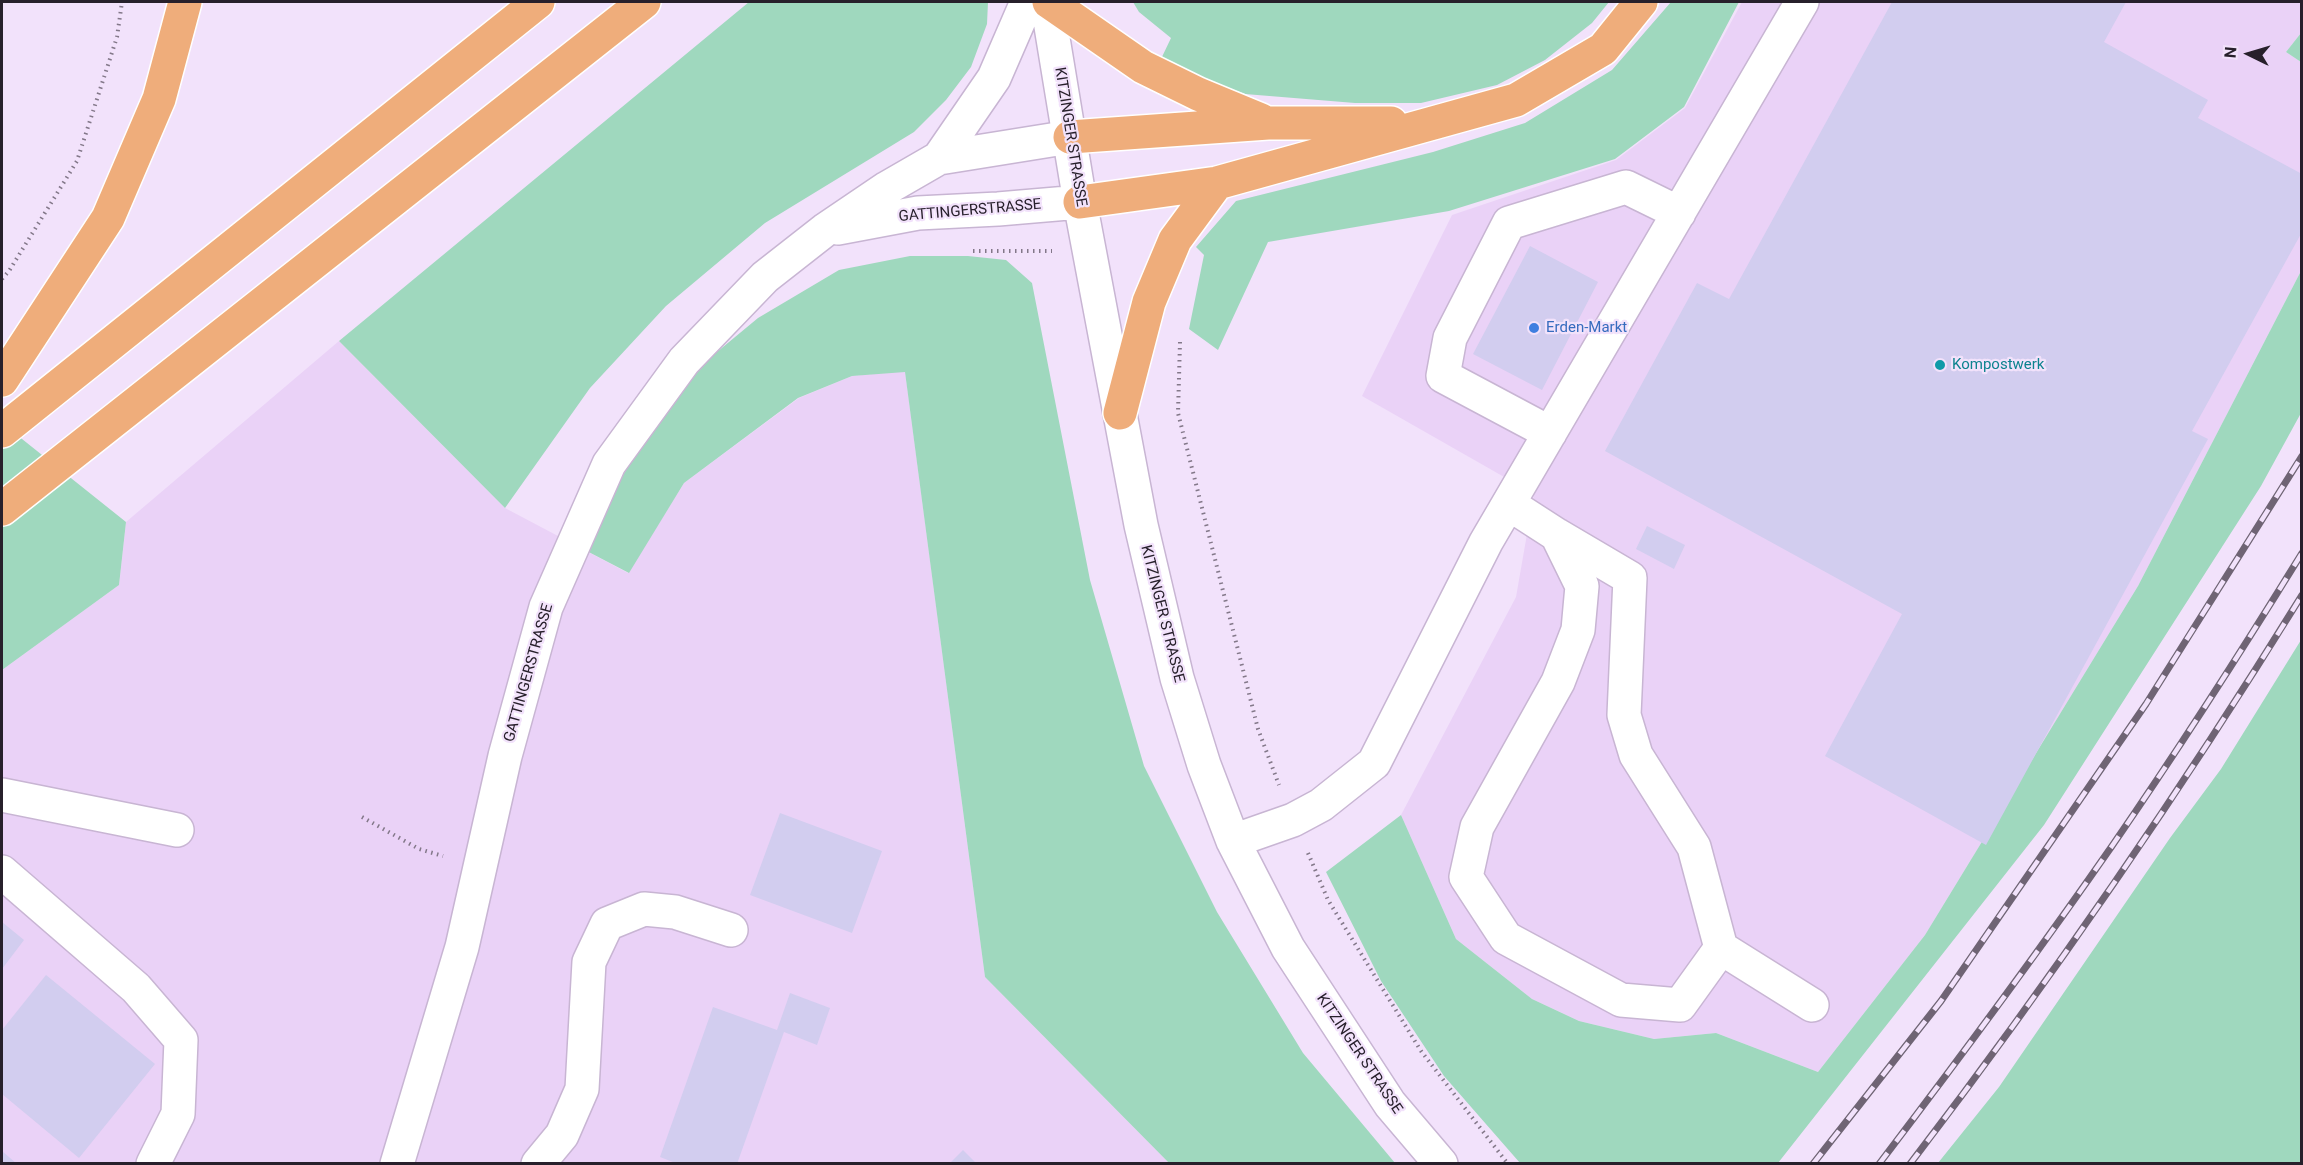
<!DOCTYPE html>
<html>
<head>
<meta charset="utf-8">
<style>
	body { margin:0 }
	#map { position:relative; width:2303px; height:1165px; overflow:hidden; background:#f2e2fb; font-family:Roboto,sans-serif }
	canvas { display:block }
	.frame { position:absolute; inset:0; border:3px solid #27202b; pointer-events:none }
	.north { position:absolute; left:2219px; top:24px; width:60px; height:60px; -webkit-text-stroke:4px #f2e2fb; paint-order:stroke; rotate:275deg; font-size:16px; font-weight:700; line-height:24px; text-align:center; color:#27202b }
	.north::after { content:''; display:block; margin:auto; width:21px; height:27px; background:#27202b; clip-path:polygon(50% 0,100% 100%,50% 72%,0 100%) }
</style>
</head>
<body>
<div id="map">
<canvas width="2303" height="1165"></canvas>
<div class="frame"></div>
<div class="north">N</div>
</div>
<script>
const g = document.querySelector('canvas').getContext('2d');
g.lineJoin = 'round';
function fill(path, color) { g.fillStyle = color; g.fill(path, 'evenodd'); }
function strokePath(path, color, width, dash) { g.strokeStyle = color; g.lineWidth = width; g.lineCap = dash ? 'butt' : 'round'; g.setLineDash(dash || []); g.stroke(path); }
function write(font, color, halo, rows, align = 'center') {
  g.font = font + ' Roboto,sans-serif'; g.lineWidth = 4.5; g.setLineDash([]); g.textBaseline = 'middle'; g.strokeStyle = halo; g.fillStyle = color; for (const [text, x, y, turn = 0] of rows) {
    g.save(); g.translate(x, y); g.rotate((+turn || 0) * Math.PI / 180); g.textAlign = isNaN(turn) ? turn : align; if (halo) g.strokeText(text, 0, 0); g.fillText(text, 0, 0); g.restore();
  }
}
fill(new Path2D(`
	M1742 2H2301V33L2286 52 2301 62V271L2138 586 1925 935 1818 1072 1716 1033 1654 1039 1579 1021 1532 999 1456 939 1401 815 1516 597 1534 494 1362 396 1452 215 1616 160 1685 108Z
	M339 341 505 508 628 573 684 483 799 398 852 376 905 371 985 977 1169 1163H2V670L119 585 126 522Z`), '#ead2f7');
fill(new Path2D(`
	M749 2H988L987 24 971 67 946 100 914 132 765 223 666 306 590 388 505 508 339 341Z
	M1133 2H1609L1592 23 1545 60 1497 85 1421 103H1355L1245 94 1188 73 1161 59 1171 38 1139 12Z
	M1671 2H1739L1684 107 1615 159 1449 211 1268 242 1218 350 1189 329 1204 255 1196 247 1236 201 1433 152 1525 123 1612 70Z
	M2301 33V62L2286 52Z
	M910 256H968L1006 260 1032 283 1090 580 1144 766 1217 912 1303 1053 1395 1163H1169L985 977 905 372 852 376 798 398 684 483 629 573 581 548 630 463 694 371 758 318 839 270Z
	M2301 271V413L2261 486 2044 825 1778 1163H1520L1444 1076 1381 981 1326 872 1401 815 1456 939 1532 999 1579 1021 1654 1039 1716 1033 1818 1072 1925 935 2138 586Z
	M2 423 126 522 119 585 2 670Z
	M2301 640V1163H1938L1999 1087 2170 838 2221 769Z`), '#9fd8be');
fill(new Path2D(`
	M1892 2H2126L2104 42 2208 100 2198 118 2302 174V232L2192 431 2208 439 1986 845 1825 756 1902 614 1605 451 1697 283 1729 299Z
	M1530 246 1598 282 1542 390 1473 354Z
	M1647 526 1685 545 1674 569 1636 549Z
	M780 813 882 851 852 933 750 895Z
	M2 922 24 940 2 969Z
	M46 975 155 1064 79 1158 2 1094V1030Z
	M790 993 830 1008 817 1045 784 1032 737 1164H678L660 1157 713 1007 777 1030Z
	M963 1150 977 1164H949Z
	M2 1151 17 1164H2Z`), '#d2cdef');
const minor = new Path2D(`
	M1047 2 1080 202 1141 525 1177 678 1204 765 1233 841 1288 948 1390 1104 1441 1164
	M939 158 994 78 1027 2
	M838 228 918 213 998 209 1080 202
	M1550 433 1443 376 1450 338 1509 223 1626 187 1679 213
	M1509 504 1557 535 1630 578 1624 715 1636 755 1694 847 1721 948 1812 1005
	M1557 535 1582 586 1578 630 1558 682 1477 827 1466 877 1506 938 1621 1000 1680 1005 1721 948
	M2 795 177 830
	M1233 841 1293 820 1321 805 1374 763 1486 542 1802 2
	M2 872 136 988 181 1040 178 1114 153 1164
	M397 1164 462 947 505 756 546 607 609 464 684 361 765 277 825 230 887 188 939 158 1070 137
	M538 1164 562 1135 582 1089 589 962 607 924 644 909 675 912 731 930`);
const highway = new Path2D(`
	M1049 2 1143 67 1198 94 1261 120
	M1070 137 1268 123H1391
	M1080 202 1217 183 1516 100 1603 49 1641 2
	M2 380 108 218 159 99 185 2
	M1120 413 1149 302 1175 240 1217 183
	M2 431 538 2
	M2 509 644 2`);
strokePath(minor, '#c8b5d3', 36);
strokePath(highway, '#fff', 36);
strokePath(new Path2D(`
	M973 251H1052
	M2 279 9 271 77 161 117 37 122 2
	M1180 342 1178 413 1258 729 1279 785
	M362 817 419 849 443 856
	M1308 853 1328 900 1421 1051 1508 1164`), '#837889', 4, [1.5, 4.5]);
strokePath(minor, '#fff', 33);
strokePath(highway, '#efad7b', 33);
const rail = new Path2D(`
	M1813 1164 1941 1001 2146 704 2302 456
	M1879 1164C1959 1059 2037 954 2112 846 2178 750 2241 652 2302 553
	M1910 1164C2050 981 2181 791 2302 595`);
strokePath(rail, '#6f6474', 7);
strokePath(rail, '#f2e2fb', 4.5, [14]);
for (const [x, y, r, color] of [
	[1534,328,6,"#3f7fe0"],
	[1940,365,6,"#0f9aa8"]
]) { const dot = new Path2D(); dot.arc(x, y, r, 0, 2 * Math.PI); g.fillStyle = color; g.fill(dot); strokePath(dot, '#f2e2fb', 2); }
write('15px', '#27202b', '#f2e2fb', [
	["KITZINGER STRASSE",1070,137,81],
	["GATTINGERSTRASSE",970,211,-5],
	["KITZINGER STRASSE",1162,614,76],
	["GATTINGERSTRASSE",529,673,-74],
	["KITZINGER STRASSE",1359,1054,56]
]);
write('15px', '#366cbe', '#f2e2fb', [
	["Erden-Markt",1546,328]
], 'left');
write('15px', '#0d838f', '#f2e2fb', [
	["Kompostwerk",1952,365]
], 'left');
</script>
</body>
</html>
